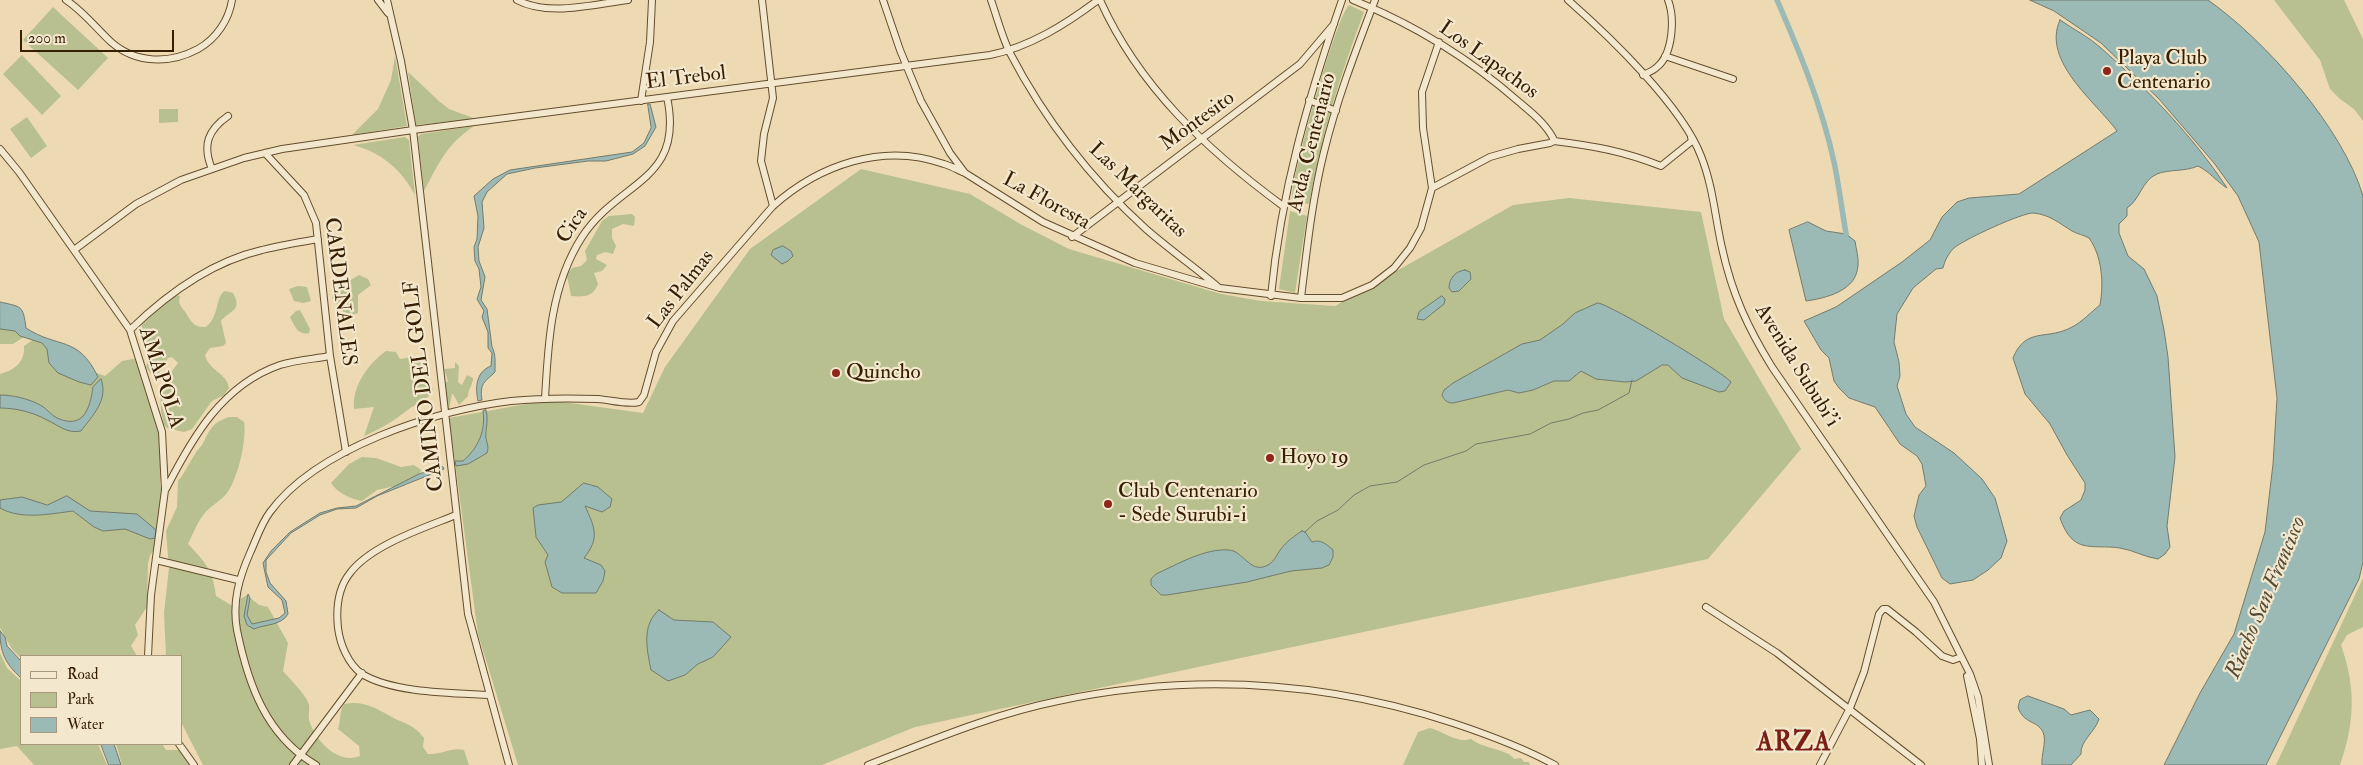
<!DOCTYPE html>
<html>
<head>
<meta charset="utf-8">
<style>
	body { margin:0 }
	#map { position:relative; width:2363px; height:765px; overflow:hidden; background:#eddab3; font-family:"IM FELL Double Pica",serif }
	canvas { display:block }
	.legend { position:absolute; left:20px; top:655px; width:162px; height:90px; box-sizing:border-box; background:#f3e7ce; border:1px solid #a7977c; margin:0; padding:6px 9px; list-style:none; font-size:15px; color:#361e00 }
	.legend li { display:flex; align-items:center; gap:10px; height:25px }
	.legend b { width:25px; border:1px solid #a7977c }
	.scale { position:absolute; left:20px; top:30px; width:154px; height:22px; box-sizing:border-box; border:2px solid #361e00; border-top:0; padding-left:6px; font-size:15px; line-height:18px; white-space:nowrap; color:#361e00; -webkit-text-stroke:4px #f3e7ce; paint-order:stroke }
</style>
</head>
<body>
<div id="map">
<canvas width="2363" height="765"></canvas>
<ul class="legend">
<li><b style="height:6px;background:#f3e7ce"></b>Road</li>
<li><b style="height:14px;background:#b7c08e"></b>Park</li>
<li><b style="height:14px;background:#9bb9b5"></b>Water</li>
</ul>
<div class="scale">200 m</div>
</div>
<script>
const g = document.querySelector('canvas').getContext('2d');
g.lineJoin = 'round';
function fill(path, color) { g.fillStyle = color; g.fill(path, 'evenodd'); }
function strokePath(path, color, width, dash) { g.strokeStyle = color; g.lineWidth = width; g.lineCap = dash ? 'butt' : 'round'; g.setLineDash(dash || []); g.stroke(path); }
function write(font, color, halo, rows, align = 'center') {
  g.font = font + ' "IM FELL Double Pica",serif'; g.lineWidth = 4.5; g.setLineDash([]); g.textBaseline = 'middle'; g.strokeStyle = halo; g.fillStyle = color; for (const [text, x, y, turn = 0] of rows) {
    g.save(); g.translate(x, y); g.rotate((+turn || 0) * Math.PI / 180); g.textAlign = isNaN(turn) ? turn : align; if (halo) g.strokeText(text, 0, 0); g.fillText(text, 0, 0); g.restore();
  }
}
fill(new Path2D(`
	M2274 0H2344L2363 39V121L2354 109 2340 99 2330 89 2320 60Z
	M1349 5 1364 12C1340 75 1321 138 1309 204L1292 201C1290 180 1336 17 1349 5Z
	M53 7 108 58 78 90 23 40Z
	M22 55 61 96 42 115 3 74Z
	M395 56 407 126 352 135 378 109 391 80Z
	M408 72 440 102 449 109 476 119 416 125Z
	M159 109H178V122L159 123Z
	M27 117 47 146 31 158 10 129Z
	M474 126C446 145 439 163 424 191L418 137 421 134Z
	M405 137 409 140 415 195C402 170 381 152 353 145Z
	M861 169 970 194 1022 225 1069 249 1221 294 1261 301 1335 306 1513 205 1569 198 1701 212 1724 319 1801 449 1708 559 915 727 822 765H518L478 634 449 418 548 400 643 413 665 367 750 249Z
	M1290 211 1307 216 1295 293 1279 289Z
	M632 214 635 217 634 226 623 224 612 229V238L616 246 613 254 605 252 597 255 596 259 607 265 602 271 594 273 598 284C593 297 584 297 571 296L567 275 572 268 581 266 587 260 585 251 602 221 609 216Z
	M359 275 368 279 371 285 358 295V313C345 319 339 307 332 298L333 291Z
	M298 286 307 287 311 301 303 303 294 301 289 289Z
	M225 291 233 293C243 311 230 310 221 321L226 343 223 346 210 348 205 355C209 371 227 373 229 388L224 395 212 401 192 429 184 432 167 428 164 425 161 412 160 387 178 363 172 357 168 358 159 373 155 375 151 374 146 367 153 347 143 338 142 325C143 323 173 297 176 295L180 296C177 306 183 307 187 315 193 324 194 327 206 327 220 316 215 296 225 291Z
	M300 310 310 329 309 333C298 336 294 325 290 317L296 311Z
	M0 321 25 333 24 337 13 344H0Z
	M34 339 97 373 105 376 122 361 138 358 160 436V485L163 495 156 548 150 555 148 564 147 607 135 625 138 635 131 646 137 656 21 658 12 649 0 628V374C15 370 25 362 24 346Z
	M386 351 396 352 400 359 419 356 433 390C425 403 420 401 409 409 393 421 383 428 364 436L374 407 354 409C352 386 368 364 386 351Z
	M455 362 459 366 458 382 462 385 467 375 473 378C473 385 468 389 468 396L459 405 453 394H452L449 409 445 408 442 398 447 391 443 384 448 381 444 369 455 368Z
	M229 417H237L244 422C247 440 238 478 227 493 221 501 210 506 204 514 197 523 193 534 188 544 205 562 213 570 216 596L231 605 247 595 259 605 268 607 288 643 283 671C289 678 308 697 309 705 310 710 308 715 309 720 315 740 337 765 360 756L359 746 338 729C341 720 339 712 344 704 364 700 375 708 392 717 405 724 415 725 424 738L423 747 428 754C442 755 451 747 464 750L469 765H203L181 722V656H166L164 613 169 568 166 531 177 507 178 481C185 473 189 463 195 454 197 450 200 448 202 445 211 429 210 424 229 417Z
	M362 457 376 458 401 467 414 465 421 470 420 475 405 484 377 490 362 501C351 499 337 493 331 483L349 464Z
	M2363 578V627L2347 635 2341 645C2356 688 2355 722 2340 765H2276Z
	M0 653 7 668 21 681V744H98L107 765H34L17 746 0 749Z
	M1430 728C1443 731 1457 744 1471 739 1481 748 1510 750 1514 759L1521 758 1524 762H1529L1530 765H1403L1418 732Z
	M116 744H162L166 750H186L198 765H122Z`), '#b7c08e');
const water = new Path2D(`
	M2030 0H2208C2266 41 2343 128 2363 196V562L2359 579 2266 765H2164L2200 693 2234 634 2265 532 2273 464 2277 398 2259 242 2238 196 2214 163 2159 99 2101 43 2054 11Z
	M2060 20C2073 29 2089 37 2101 48 2147 89 2193 136 2227 188 2216 181 2210 172 2198 166 2184 172 2169 169 2157 174 2142 180 2140 200 2127 208V216L2119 224V233L2128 256 2144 269 2157 296 2164 330 2168 357 2175 457 2167 526 2170 547 2165 554 2158 559C2144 557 2133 550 2120 548 2091 544 2073 555 2060 518L2064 511 2081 500 2085 490V483L2067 455 2050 424 2025 394 2013 358C2026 326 2047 341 2072 327 2082 322 2091 312 2100 305 2104 283 2102 256 2089 238 2084 235 2077 234 2072 231 2059 223 2050 215 2034 213 2023 212 1963 240 1954 248 1948 254 1945 260 1943 268L1936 269 1913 288 1897 314 1894 342 1899 362 1900 376 1897 386 1906 414 1915 427 1954 453 1982 479 1995 498 2007 541 2001 558 1988 570 1973 580 1950 584 1942 578 1917 527 1914 516 1919 495 1926 486 1922 464 1917 456 1900 444 1875 407 1849 398 1839 388 1834 381 1829 358 1821 350 1804 321 1836 307 1902 262 1930 240 1942 217 1957 202 1969 198 2019 194 2117 131C2096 102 2041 61 2060 20Z
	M648 104H650L656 127 645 146 633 154 606 161H588L535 168 507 174 487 192 482 202 484 228 478 247 479 261 485 277 481 300 487 309 492 347C496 354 495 364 495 372 485 382 479 383 482 400L478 401C475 387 476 372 491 366L492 353 488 348V332L482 317 484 311 477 299 481 287 479 269 475 261 474 247 477 239 478 216 474 196 493 179 510 170 632 152 644 143 651 128Z
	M1808 222 1826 231 1846 234 1855 241C1856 249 1859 258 1858 265 1857 291 1826 298 1806 301L1789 230Z
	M783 246 791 251 793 256 788 261 782 264 771 255 773 250Z
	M1465 270 1470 272 1471 279 1459 291 1452 292 1449 288C1449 279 1455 271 1465 270Z
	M1442 296 1445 299 1444 304 1424 320 1417 319 1419 312Z
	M0 302C22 307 23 305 26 328 58 349 78 335 98 377L91 385 79 382 58 373 49 363 47 349 42 343 20 336 15 331 0 329Z
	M1598 303C1610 304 1723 372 1731 382L1725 391 1719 392 1682 378 1668 365H1662L1636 381 1625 382 1596 379 1581 371 1569 381H1554L1533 390 1519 393 1508 390 1453 403C1447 403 1444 400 1442 395L1444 390 1453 383 1522 344 1540 340 1563 324 1575 313Z
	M101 379C109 400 92 416 81 431 67 434 58 425 47 420 33 412 15 408 0 408V395C13 395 30 399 42 406 47 409 51 415 57 418 84 430 90 408 93 387Z
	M486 410C489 422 485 429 486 438 487 444 489 446 487 453L468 464 456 466 455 461H463C478 448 486 431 483 411Z
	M443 467 444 469 377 496 356 508 337 509 320 515 291 533 266 560V572L270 583 286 601 288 614C281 626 265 624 254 629L247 625 244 616 248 594 250 598 247 615 252 624 279 618 285 613 282 600 268 587 263 563 271 551 290 532 320 513 337 508 356 506 419 474Z
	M584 483 598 487 612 499 610 507 602 512 585 506C595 528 600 538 584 558L601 565 605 571 603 581 596 593H562L552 587 545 562 548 555 536 537 533 508 538 505 561 502Z
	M67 496 90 511 137 514 156 530 155 538 150 539 125 529 103 531 94 527 73 511C50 514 21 520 0 508V500L22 497 47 505Z
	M1302 531 1305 532 1312 542C1321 539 1326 544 1333 550V557L1329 565 1322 568 1291 571 1247 582 1167 595H1161L1151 585V579L1156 574C1178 564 1205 548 1229 550 1243 551 1250 573 1266 566 1275 562 1276 555 1281 549 1286 542 1294 536 1302 531Z
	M659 610 674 620 713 622 731 637 713 657 698 664 685 675 668 681 651 670C647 650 641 625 659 610Z
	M0 631 5 637 7 646 21 661V678C5 663 0 653 0 631Z
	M2028 696 2064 709 2071 715 2090 710 2099 719C2095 732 2080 741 2081 754L2071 765H2042C2041 754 2047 742 2043 732 2037 720 2023 724 2018 707L2020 700Z
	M101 744H114L121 765H109Z`);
fill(water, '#9bb9b5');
strokePath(water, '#737b6d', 1);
strokePath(new Path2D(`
	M1305 532 1317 521 1338 510 1354 495 1370 486 1397 482 1424 465 1466 451 1476 444 1530 434 1551 423 1569 419 1583 413 1598 410 1629 393 1632 380`), '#737b6d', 1);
strokePath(new Path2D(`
	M1777 0C1800 53 1822 106 1834 162 1839 186 1842 210 1846 234`), '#9bb9b5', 5.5);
const minor = new Path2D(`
	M66 0C84 12 96 28 111 42 136 64 170 64 198 49 216 39 229 20 232 0
	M378 0 388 13
	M387 0 401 61 413 130 468 614 509 765
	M517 0C549 17 594 4 628 0
	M762 0 773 98 764 134 761 161 773 206
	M883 0 900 50 921 101 950 153 965 173 1043 222 1135 263 1220 288 1301 298H1342L1372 285 1394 268 1410 248 1421 228 1432 188 1423 128 1422 92 1439 42
	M991 0C997 17 1002 37 1010 53 1045 120 1091 179 1146 229 1169 249 1194 267 1217 286
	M1100 0C1139 87 1207 150 1283 206
	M1353 0C1413 24 1470 59 1519 102 1531 112 1545 123 1553 138L1554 141 1550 143 1518 149 1490 157 1432 188
	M1568 0C1609 36 1682 106 1701 156 1713 186 1715 217 1722 248 1732 294 1748 328 1772 367L1934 602 1970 674 1978 697 1989 765
	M1665 56 1733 79
	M1643 75C1647 73 1653 71 1657 67 1673 54 1675 18 1668 0
	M1309 100 1336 111
	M641 101 650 42 652 0
	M1554 141C1594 146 1623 151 1661 166L1692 141 1691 137
	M0 149 19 172 130 330 162 432 165 490 151 595 148 656
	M265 153 304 195 316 223 330 356 346 452
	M212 169C202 145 208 130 228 116
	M1072 237 1300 64 1334 24
	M74 250 136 204 181 180 244 158 282 149 413 130 990 55C1030 47 1066 24 1098 0
	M1271 296C1281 192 1308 98 1342 0
	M1301 298C1307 249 1312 200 1324 152 1337 99 1356 50 1375 0
	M130 330C167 294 210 262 262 250 281 245 300 242 318 239
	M545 399C548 342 551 285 582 237 619 180 685 182 667 97
	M166 489C192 438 222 385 280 365 296 360 314 359 330 356
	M456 515C424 528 371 545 350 573 338 588 336 609 338 628 340 644 348 664 362 674 393 693 453 693 489 695
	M156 560 238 580
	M1706 607 1777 653 1921 765
	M1967 676 1980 739 1982 765
	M179 744 194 765
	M293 765 362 673
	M316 765C266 736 248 684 237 630 232 602 239 578 250 553 256 540 261 524 270 512 317 448 435 410 511 401 540 398 569 398 598 399 611 400 627 405 639 402L644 395 656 352 673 321 773 206C819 165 883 142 944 164 951 166 958 170 965 173
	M868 765C930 741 993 714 1058 701 1191 673 1325 681 1453 723 1489 735 1522 747 1555 765
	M1820 765 1850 708 1864 672 1879 614 1883 609H1887L1916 632 1942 656 1953 660 1961 657`);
strokePath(minor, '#644d2d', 8);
strokePath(minor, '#f3e7ce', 6);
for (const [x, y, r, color] of [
	[2107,71,5,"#8f2418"],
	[836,373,5,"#8f2418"],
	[1270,458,5,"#8f2418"],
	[1108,504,5,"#8f2418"]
]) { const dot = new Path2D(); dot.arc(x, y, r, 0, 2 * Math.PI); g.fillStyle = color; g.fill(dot); strokePath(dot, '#f3e7ce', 2); }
write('21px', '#361e00', '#f3e7ce', [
	["Playa Club",2117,59],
	["Centenario",2117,83],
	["Quincho",846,373],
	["Hoyo 19",1280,458],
	["Club Centenario",1118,492],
	["- Sede Surubi-i",1118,516]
], 'left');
write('21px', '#361e00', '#f3e7ce', [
	["Los Lapachos",1488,61,36],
	["El Trebol",686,79,-7],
	["Montesito",1198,122,-36],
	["Avda. Centenario",1313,143,-76],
	["Las Margaritas",1137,191,44],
	["La Floresta",1046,202,29],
	["Cica",573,226,-56],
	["Las Palmas",682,290,-52],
	["CARDENALES",339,292,83],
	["Avenida Sububi'i",1796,366,58],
	["AMAPOLA",160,378,72],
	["CAMINO DEL GOLF",425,386,-97]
]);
write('italic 22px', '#544c36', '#f3e7ce', [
	["Riacho San Francisco",2267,598,-67]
]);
g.letterSpacing = '1px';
write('bold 26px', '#7a1f14', '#f3e7ce', [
	["ARZA",1794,744]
]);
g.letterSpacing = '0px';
</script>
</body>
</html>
